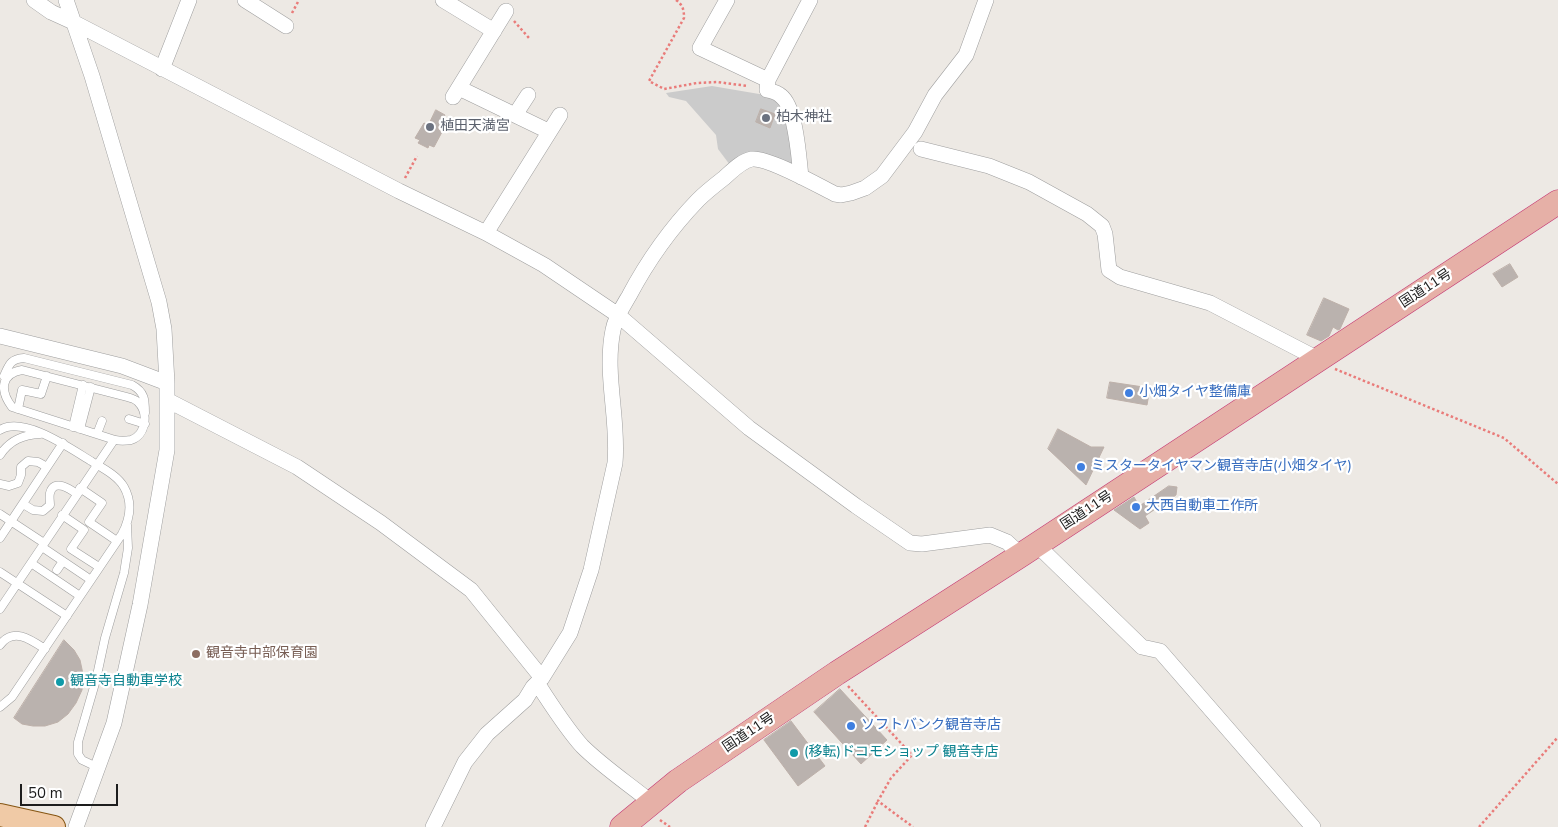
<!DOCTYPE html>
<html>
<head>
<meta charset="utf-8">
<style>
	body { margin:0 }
	#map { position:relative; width:1558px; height:827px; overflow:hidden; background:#ede9e4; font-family:"Nunito Sans",sans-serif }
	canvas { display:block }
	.scale { position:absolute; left:20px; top:784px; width:98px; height:22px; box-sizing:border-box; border:2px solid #1d1d1d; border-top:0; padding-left:6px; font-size:15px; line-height:18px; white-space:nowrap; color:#1d1d1d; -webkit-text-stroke:4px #fff; paint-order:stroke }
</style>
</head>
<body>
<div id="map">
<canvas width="1558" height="827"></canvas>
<div class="scale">50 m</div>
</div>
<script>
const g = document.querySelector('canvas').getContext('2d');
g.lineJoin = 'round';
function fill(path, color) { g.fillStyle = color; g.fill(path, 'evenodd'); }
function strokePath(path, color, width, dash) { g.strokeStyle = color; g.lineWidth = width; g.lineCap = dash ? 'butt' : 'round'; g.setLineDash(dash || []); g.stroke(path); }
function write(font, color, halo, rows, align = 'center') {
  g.font = font + ' "Nunito Sans","Noto Sans JP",sans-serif'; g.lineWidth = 4.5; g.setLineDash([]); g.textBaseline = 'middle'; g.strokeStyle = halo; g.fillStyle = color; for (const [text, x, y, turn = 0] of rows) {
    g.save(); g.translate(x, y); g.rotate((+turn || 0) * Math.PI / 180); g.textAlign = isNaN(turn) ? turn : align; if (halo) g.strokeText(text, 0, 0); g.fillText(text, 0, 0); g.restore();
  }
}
fill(new Path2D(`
	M712 86 765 95 777 100 785 114 795 166 730 165 718 149 716 135 686 101 669 97 666 93Z`), '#cbcbcb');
const building = new Path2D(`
	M761 109 775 114 770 128 756 122Z
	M436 110 445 115 438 129 442 132 434 147 429 145 428 148 418 143 420 140 415 138 424 123 428 125Z
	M1510 264 1518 277 1502 287 1493 274Z
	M1324 298 1349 309 1340 329 1338 330 1333 327 1329 336 1321 341 1307 335Z
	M1110 382 1150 388 1147 405 1107 398Z
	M1058 429 1091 447H1104L1086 485 1048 449Z
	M1169 486 1177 487 1176 495 1145 516 1149 523 1140 529 1114 510 1134 497 1139 506Z
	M64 640 74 650 80 660 83 674 82 690 76 703 68 714 58 722 45 726H33L22 724 14 718Z
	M840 689 887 740 861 764 814 712Z
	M791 721 825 766 798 786 764 740Z`);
fill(building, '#bab2ae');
strokePath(building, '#bdb0a9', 1);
const service = new Path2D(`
	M22 370 127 397C131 398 136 400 138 402 149 413 146 435 131 440 125 441 120 441 115 440L12 407C0 391 0 374 22 370Z
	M4 376C9 365 10 359 24 358L132 385C145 392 145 400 145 413
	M18 409 22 390 41 394 47 376
	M129 419 145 424
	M73 427 83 385
	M80 429 91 387
	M0 430C23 415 71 449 91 461 102 468 117 475 124 487 133 503 130 519 122 534L12 697 0 707
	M97 434 102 421
	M0 455C10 440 23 435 40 434
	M0 484 9 486 18 483 21 475V467L28 461 38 462 47 467
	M80 488 102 503 89 522 117 541
	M23 504 33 510 43 511 50 505C50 501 49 497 50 493 54 478 70 489 77 494
	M0 514 44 543
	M62 515 84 530 71 549 99 567
	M0 538 63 443
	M42 547 91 580
	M31 563 80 596
	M57 570 63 561
	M0 572 67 616
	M0 609 114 440
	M0 645C13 627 30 639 45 649
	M99 768 82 760 78 754V742L96 680 105 638 124 573 128 548 127 525`);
const minor = new Path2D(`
	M34 0 51 12 73 22 399 191 486 233 544 265 618 315 749 428 856 506 910 543 922 544 990 535 1007 542 1021 555
	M66 0 92 76 159 302 164 329 167 383V450L140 605 114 723 76 827
	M245 0 286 26
	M443 0 494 31
	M727 0 700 48 768 80 810 0
	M162 69 189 0
	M768 80 767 90C772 91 777 92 781 96 796 107 799 159 801 177
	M459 88 548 131
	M453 97 506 11
	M515 115 528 95
	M921 149 989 166 1029 182 1087 214 1102 226 1105 234 1109 270 1120 277 1210 303 1318 359
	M486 233 560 115
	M0 336 122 366 167 383
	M167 400 297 467 381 523 471 590 542 678
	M1036 544 1142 647 1160 651 1313 827
	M537 683C551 704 565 727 582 746 603 767 629 784 652 803
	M433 827 465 762 487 734 525 700 533 687 542 678 570 633 591 570 615 463C619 419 604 374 613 330 615 318 623 306 629 296 647 262 671 228 698 200 706 192 715 185 724 178 732 171 741 161 752 159 768 157 819 186 835 194L841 195 851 193 865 188 882 176 915 132 935 95 966 55 986 0`);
const primary = new Path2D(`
	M0 815 54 827`);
const trunk = new Path2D(`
	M622 827 678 781 837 673 1021 555 1558 202`);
strokePath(service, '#9e9e9e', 9);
strokePath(minor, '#9e9e9e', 16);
strokePath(primary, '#855512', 24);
strokePath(trunk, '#c43974', 25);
strokePath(new Path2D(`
	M676 0C683 5 684 10 684 18L649 81 664 89 697 83 717 82 748 86
	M292 13 299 0
	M514 21 529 38
	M405 178 417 156
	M1335 369 1504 438 1558 484
	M848 686 912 755 891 778 878 801 913 827
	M660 820 670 827
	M865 827 878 801
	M1479 827 1558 737`), '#e97c7a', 2.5, [2.5, 2.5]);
strokePath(service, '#fff', 8);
strokePath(minor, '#fff', 15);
strokePath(primary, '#f0caa6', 22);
strokePath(trunk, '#e6b0a7', 24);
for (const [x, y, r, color] of [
	[766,118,5,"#6b7280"],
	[430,127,5,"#6b7280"],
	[1129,393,5,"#3f7fe0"],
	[1081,467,5,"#3f7fe0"],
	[1136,507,5,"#3f7fe0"],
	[196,654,5,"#8d6e63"],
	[60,682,5,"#0f9aa8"],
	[851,726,5,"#3f7fe0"],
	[794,753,5,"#0f9aa8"]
]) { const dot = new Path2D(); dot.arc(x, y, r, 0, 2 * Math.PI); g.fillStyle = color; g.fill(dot); strokePath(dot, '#fff', 2); }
write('14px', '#5b616d', '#fff', [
	["柏木神社",776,118],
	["植田天満宮",440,127]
], 'left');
write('14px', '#1d1d1d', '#fff', [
	["国道11号",1426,289,-33],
	["国道11号",1087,511,-33],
	["国道11号",749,733,-34]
]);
write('14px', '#366cbe', '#fff', [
	["小畑タイヤ整備庫",1139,393],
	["ミスタータイヤマン観音寺店(小畑タイヤ)",1091,467],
	["大西自動車工作所",1146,507],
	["ソフトバンク観音寺店",861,726]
], 'left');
write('14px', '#785e54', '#fff', [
	["観音寺中部保育園",206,654]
], 'left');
write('14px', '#0d838f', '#fff', [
	["観音寺自動車学校",70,682],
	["(移転)ドコモショップ 観音寺店",804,753]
], 'left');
</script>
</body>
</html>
